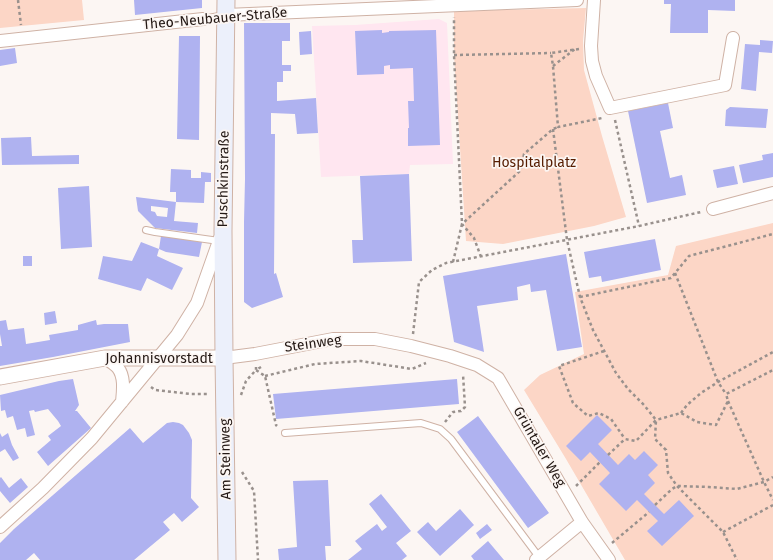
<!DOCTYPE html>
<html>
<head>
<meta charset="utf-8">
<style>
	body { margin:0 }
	canvas { display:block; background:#fcf6f3 }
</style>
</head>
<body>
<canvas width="773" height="560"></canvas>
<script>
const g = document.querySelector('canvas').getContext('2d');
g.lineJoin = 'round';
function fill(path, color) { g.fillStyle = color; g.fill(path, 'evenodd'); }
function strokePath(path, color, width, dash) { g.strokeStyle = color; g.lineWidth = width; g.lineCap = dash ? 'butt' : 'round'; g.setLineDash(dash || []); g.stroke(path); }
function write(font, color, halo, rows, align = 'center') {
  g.font = font + ' "Fira Sans",sans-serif'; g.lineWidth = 3.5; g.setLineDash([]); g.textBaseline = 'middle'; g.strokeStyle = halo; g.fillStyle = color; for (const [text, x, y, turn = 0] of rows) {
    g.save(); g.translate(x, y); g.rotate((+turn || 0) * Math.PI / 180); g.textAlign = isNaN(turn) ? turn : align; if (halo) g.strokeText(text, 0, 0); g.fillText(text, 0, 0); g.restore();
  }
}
fill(new Path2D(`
	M439 19 447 23 453 164 410 165 409 174 321 177 312 26 355 25Z`), '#ffe6f0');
fill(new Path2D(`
	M0 0H82L84 20 0 28Z
	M586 8 583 41 584 70 602 136 626 217 594 226 503 244 466 241 454 55V11Z
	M773 223V560H625L566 459 524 390 540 375 584 354 575 292 668 275 676 246Z`), '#fcd6c6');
fill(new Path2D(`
	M134 0H202V8L135 15Z
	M664 0H735V11L708 10V33H670L671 4H664Z
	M244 23H290V41H282V65H291V71H283V82H277V101L316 98 318 133 297 134 295 114 271 113V134H275L274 274 276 273 283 297 252 308 244 302V222L245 179Z
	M382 30V33L389 32V31L436 30 440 145 408 146V128H409L408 101H414L413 68 390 69V65L384 66V74L357 75 355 31Z
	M311 31 312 54 300 55 299 32Z
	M179 36H200L199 140 177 139Z
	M760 40 773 41 772 53 759 52 756 91 741 89 745 44 760 45Z
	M15 48 17 63 0 66V50Z
	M668 103 673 128 660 131 670 178 682 175 686 195 647 203 628 111Z
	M730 107 768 109 766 128 725 126 726 110Z
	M31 137 32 156 79 155V164L2 165 1 138Z
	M773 153V177L743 183 739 165 763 160 762 155Z
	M734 166 738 184 717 188 713 170Z
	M171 169 191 170V178H201V172L211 173V182H205L204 203 176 202V192H170Z
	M409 174 412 261 353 263 352 240H363L360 176Z
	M89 186 92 247 61 249 58 188Z
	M136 197 176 202 174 221 198 223 197 233 155 228 138 211ZM151 206 168 208 167 217 157 216 155 212 151 211Z
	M161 236 202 242 199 257 166 252 159 249Z
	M655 239 661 270 602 282 601 276 589 278 584 252Z
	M141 242 159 249 157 256 183 268 172 290 147 278 141 291 98 279 103 256 132 261Z
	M566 254 582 347 557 351 546 290 531 292 530 284 517 287 518 300 477 306 484 352 454 342 443 276Z
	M23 256H32V266H23Z
	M55 311 57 323 45 325 44 313Z
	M6 320 8 330 24 328 26 344 50 340 49 335 78 330V325L96 320 97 325 104 324H128L130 342 53 357 0 366V346H2L0 334V321Z
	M73 379 79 405 75 411H77L91 428 48 466 37 452 51 440 48 436 61 426 58 421 48 409 35 412 34 410 29 411 35 435 27 437 25 428 17 430 13 416 7 418 5 410 1 411 0 395 59 381Z
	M457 379 459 404 276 419 273 394Z
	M597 415 612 430 598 444 618 465 629 454 635 460 644 451 658 465 648 475 655 483 644 494 664 514 679 500 694 516 662 546 647 531 658 521 637 500 626 511 599 484 610 473 590 452 581 461 566 446Z
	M478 416 549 513 528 528 457 432Z
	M173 422 179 423 183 425 189 433 192 440 191 498 199 507 182 522 174 513 163 522 170 530 134 560H40L34 553 26 560H0V543L14 529 130 428 143 443 167 423Z
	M0 433 2 437 8 433 12 445 19 458 13 461 5 449 0 452Z
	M1 477 9 488 21 478 28 487 10 503 0 491V478Z
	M328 480 331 546H325L326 560H279L278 549 297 547 293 481Z
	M381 494 411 531 396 543 407 556 402 560H348L362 549 355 541 377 524 382 531 387 527 369 504Z
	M460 509 474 525 440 556 417 532 428 522 436 531Z
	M487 524 492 530 480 539 476 533Z
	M488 541 504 560H474L471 556Z`), '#afb2f0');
const service = new Path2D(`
	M203 19 224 15
	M146 230 155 232 219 241
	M285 433 421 423 440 429 451 439 539 557`);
const minor = new Path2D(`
	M594 0 591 46 592 61 596 76 610 108 725 85 733 38
	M226 15 577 0
	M0 41 203 19
	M713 209 773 193
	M105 358C109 361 115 364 118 368 125 377 123 391 122 402
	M224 358 255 354 333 339H375L411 346 450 356 477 365 498 378 582 522 609 560
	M0 527 43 488 92 438 177 335 197 303 220 238
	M536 560 582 522`);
const tertiary = new Path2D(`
	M0 377 105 358H224`);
const secondary = new Path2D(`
	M226 0 223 231 224 358 227 560`);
strokePath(service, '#cfb2a5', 8);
strokePath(minor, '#cfb2a5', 14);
strokePath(tertiary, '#cfb2a5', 17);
strokePath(secondary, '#cfb2a5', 19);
strokePath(new Path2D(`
	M18 0 21 25
	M579 49 551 53 553 66 558 127 602 118
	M454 55 551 53
	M553 66 575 49
	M615 120 639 226
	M553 129 567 240 580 297 593 330 616 373 628 389 644 405 656 420 655 439 666 450 668 473 677 486 723 532 737 560
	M481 257 474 238 462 224 521 170 524 154 553 129 558 127
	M453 262 462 224 454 55V17
	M675 273 718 382 726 394
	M580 297 671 278 689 256 773 234
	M413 334 419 282 432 270 446 263 639 226 701 212
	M604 351 559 366 573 403 588 416 599 413 611 419 625 439
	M261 367 256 370 265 376 276 425 277 426
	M265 376 315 364 361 361 412 369 426 363
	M151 387 155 390 191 394H209
	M241 395 246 381 256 370V367
	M728 401 764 482 773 500
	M681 413 687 405 701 393 718 382 773 352
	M445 422 453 412 461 411 465 407 463 374
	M608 455 625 439 636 441 656 420 681 413 697 422 716 425 728 401 726 394 773 370
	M242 472 254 491 258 560
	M576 486 600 462
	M655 505 672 489 677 486 709 487 737 489 764 482 773 477
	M723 532 773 505
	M612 543 649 512`), '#99918d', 2.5, [3, 3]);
strokePath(service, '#fff', 6);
strokePath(minor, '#fff', 12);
strokePath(tertiary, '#fff', 15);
strokePath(secondary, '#ecf0fb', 17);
write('14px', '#241915', '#fcf6f3', [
	["Theo-Neubauer-Straße",215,19,-5],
	["Puschkinstraße",224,179,-89],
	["Steinweg",313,344,-8],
	["Johannisvorstadt",159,359],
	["Grüntaler Weg",539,447,60],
	["Am Steinweg",226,459,-91]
]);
write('14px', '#571d00', '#fcf6f3', [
	["Hospitalplatz",534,163]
]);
</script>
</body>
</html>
